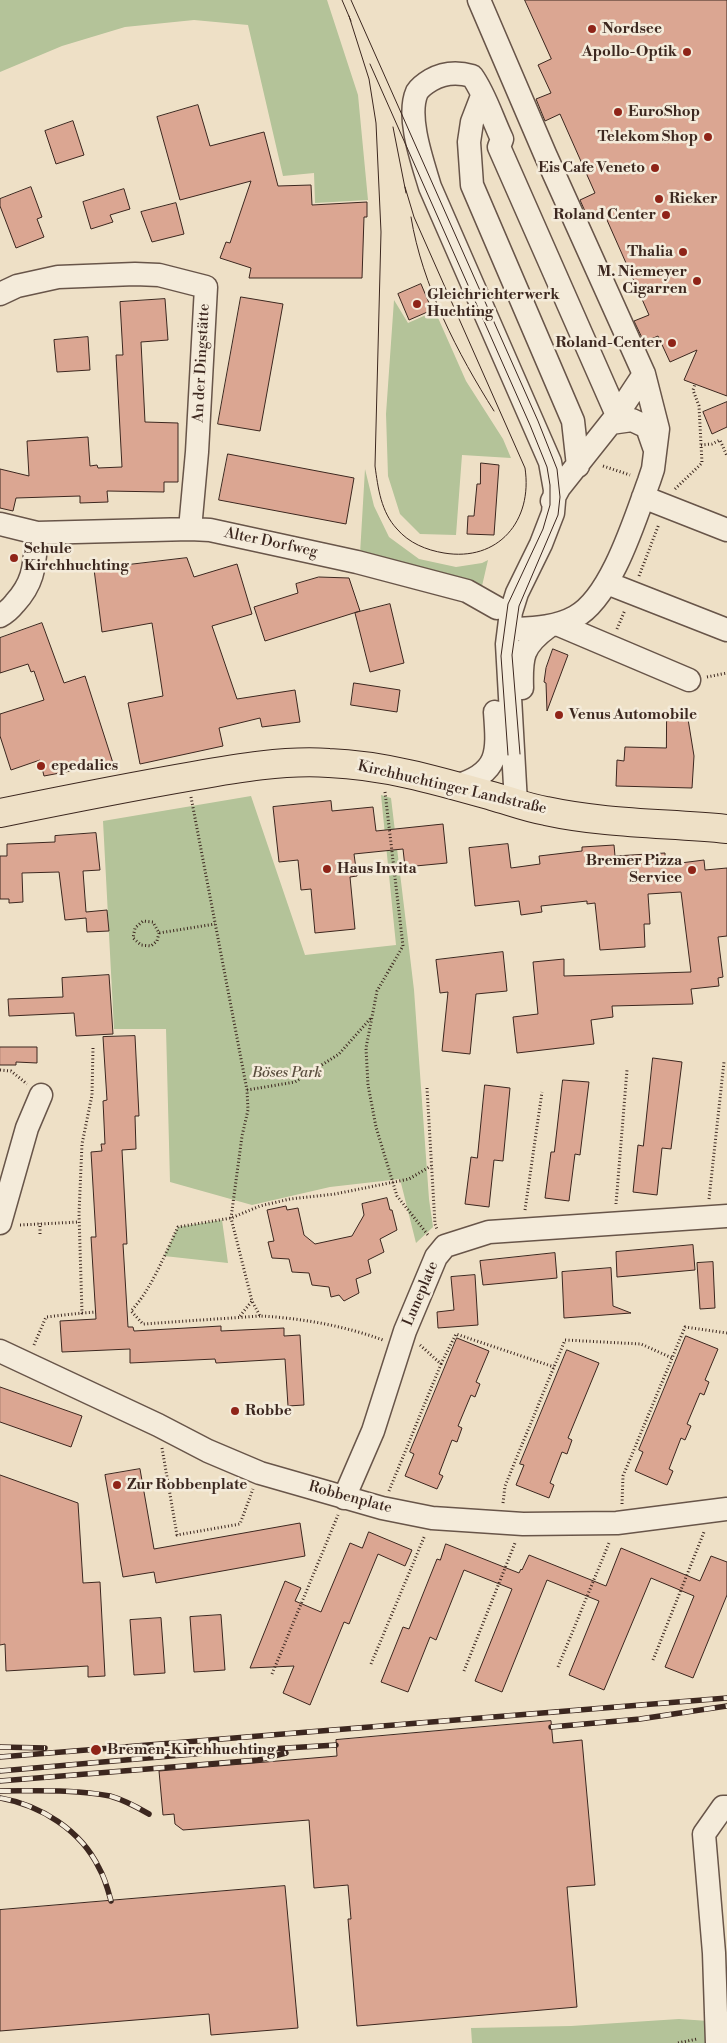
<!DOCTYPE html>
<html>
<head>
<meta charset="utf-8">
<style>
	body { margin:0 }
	canvas { display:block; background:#eee0c6 }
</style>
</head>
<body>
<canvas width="727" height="2043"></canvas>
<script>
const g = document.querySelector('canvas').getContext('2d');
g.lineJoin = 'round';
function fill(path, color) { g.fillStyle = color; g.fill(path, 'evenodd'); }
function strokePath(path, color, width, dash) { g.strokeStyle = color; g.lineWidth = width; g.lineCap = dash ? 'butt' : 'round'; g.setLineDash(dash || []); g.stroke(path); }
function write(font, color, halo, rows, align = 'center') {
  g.font = font + ' "Libre Bodoni",serif'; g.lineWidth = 5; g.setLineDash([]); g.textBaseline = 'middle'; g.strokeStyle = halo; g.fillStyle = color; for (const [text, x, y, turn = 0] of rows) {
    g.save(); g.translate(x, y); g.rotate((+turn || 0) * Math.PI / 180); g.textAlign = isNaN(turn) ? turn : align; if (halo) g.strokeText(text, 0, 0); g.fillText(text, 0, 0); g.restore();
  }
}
fill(new Path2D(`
	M0 0H327L358 95 368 200 315 203 314 173 283 176 248 25 194 20 125 27 62 46 0 72Z
	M394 300 408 323 435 311 466 381 503 439 511 458 462 455 456 535 420 534 400 514 388 476 386 414Z
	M365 469 374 506 389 537 419 559 456 567 482 563 488 560 482 586 360 554Z
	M381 795 391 798 414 990 429 1199 433 1227 416 1243 400 1179 330 1187 252 1205 170 1182 166 1029H114L103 821 251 796 305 955 396 945Z
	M222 1220 228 1263 164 1256 178 1227Z
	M727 1996V2041L712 2043H472L471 2028 571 2026 679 2019 709 2021 721 1997Z`), '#b4c399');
const building = new Path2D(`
	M525 0H727V396L684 380 697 350 670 362 658 336 644 342 634 321 649 315 603 211 588 218 580 200 595 193 560 114 545 121 536 99 551 93 538 65 551 59Z
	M198 105 210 146 264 132 278 186 311 185 312 205 367 202V217H364L362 278H249L251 268 220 258 226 242 230 243 251 181 180 200 157 117Z
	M73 121 84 155 56 164 45 131Z
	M31 187 42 217 37 219 44 237 16 248 0 206V199Z
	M124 189 130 209 110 215 113 222 91 229 83 202Z
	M176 203 184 234 152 242 141 212Z
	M421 284 432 310 409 320 398 294Z
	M241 297 283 304 260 431 218 424Z
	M165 299 168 340 141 342 145 422 178 423V482H164V492L107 491 108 502 80 503V496L16 498 13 511 0 508V469L29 476 27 441 88 437 90 466 97 465 98 468 122 467 116 355H123L120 302Z
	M88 337 90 370 57 372 54 340Z
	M727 402V427L712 434 703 412Z
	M228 454 354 478 346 524 219 500Z
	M481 463 499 465 494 535 467 534 468 516H474L477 484H480Z
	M187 558 194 577 237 564 252 614 212 626 237 699 295 690 300 722 262 727 260 718 219 728 223 746 140 764 128 703 163 696 152 623 102 632 94 569Z
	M319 577 349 578 360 611 265 641 254 607 298 593 296 584Z
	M390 604 404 663 370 672 355 613Z
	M42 623 64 683 85 676 113 763 44 776 40 760 11 770 0 736V714L44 700 34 671 31 672 28 664 0 673V638Z
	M553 649 568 655 547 711 546 683 544 682 546 668Z
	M354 683 400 690 397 712 351 705Z
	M667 718 688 719 694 756 692 788 616 786 617 760 624 761 625 747 666 748Z
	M331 801 332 811 373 807 376 831 443 824 447 863 405 867 403 849 354 854 357 876 350 877 355 929 315 933 311 889 301 890 298 860 279 862 273 807Z
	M96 833 100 870 83 871 86 912 107 910 109 931 87 932 86 918 65 920 59 872 22 873 23 902 9 903V899H0V856H7V844L55 842V836Z
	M508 844 511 868 540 864 539 856 582 851V847L614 845 615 856 665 853V865L704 860 705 870 727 868V936L718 937 723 977 718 978 719 986 691 989 693 1004 612 1006 613 1017 591 1020 594 1044 517 1053 513 1017 538 1014 533 962 564 959V976L691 972 681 892 648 894 650 924H644L645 947 600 950 595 903 587 904V901L541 906 542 912 521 915 519 901 475 906 469 848Z
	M503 952 507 991 476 994 470 1054 442 1051 448 992 440 993 436 960Z
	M109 975 113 1034 76 1036 74 1013 9 1016 8 999 63 997 62 978Z
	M135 1036 139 1116H135L136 1149 122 1150 127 1244H123L128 1327H133L134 1331 221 1326V1331L284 1328V1336L300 1335 304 1405 288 1406 285 1359 216 1363 215 1359 130 1363V1349L62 1352 60 1321 96 1319 91 1237H96L91 1152 102 1151 101 1144H105L103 1101 107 1100 103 1037Z
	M0 1047H37V1063L16 1062V1065H0Z
	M653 1058 682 1062 671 1149 662 1148 657 1195 633 1192 638 1145 643 1146Z
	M563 1080 589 1082 580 1155 575 1154 569 1201 545 1198 551 1152H554Z
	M485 1085 510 1088 503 1161 494 1160 489 1207 465 1204 471 1157 477 1158Z
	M387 1198 390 1210H392L397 1230 380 1239 384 1252 368 1260 371 1273 356 1279 359 1293 344 1301 339 1295 331 1297 329 1287 312 1285 309 1273 292 1272 289 1259 272 1258 268 1242 274 1241 267 1210 286 1206 287 1210 298 1208 304 1235 315 1244 352 1236 364 1215 362 1204Z
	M693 1245 695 1270 617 1277 616 1252Z
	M555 1253 557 1278 483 1285 480 1261Z
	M713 1262 715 1308 700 1309 697 1263Z
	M611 1268 613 1306 631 1313 564 1318 562 1272Z
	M475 1275 478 1325 438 1328 437 1312 454 1310 451 1277Z
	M686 1336 718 1349 705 1380 709 1382 704 1395 700 1393 687 1424 691 1426 685 1440 681 1438 669 1469 673 1471 667 1485 635 1471 643 1452 639 1450Z
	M457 1338 489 1351 476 1382 480 1384 475 1397 471 1395 458 1426 462 1428 457 1442 452 1440 439 1474 443 1476 437 1489 405 1476 414 1454 410 1452Z
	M567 1350 599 1363 568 1438 572 1440 567 1454 562 1452 550 1483 554 1485 549 1498 516 1485 524 1465 520 1464Z
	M0 1387 82 1416 71 1447 0 1422Z
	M140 1469 154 1549 300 1523 305 1556 156 1583 154 1572 123 1577 105 1475Z
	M0 1475 78 1503 83 1583 100 1582 105 1676 88 1677V1666L6 1671 5 1644 0 1645Z
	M369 1532 412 1550 405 1566 378 1554 349 1624 344 1622 310 1705 283 1693 294 1666 250 1668 285 1581 301 1588 295 1601 321 1612 350 1543 362 1548Z
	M446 1544 519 1573 521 1569 522 1570 529 1555 606 1586 621 1548 700 1581 711 1556 727 1562V1595L693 1678 665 1667 694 1596 651 1578 604 1690 569 1675 599 1601 547 1580 502 1692 475 1681 512 1589 464 1570 436 1640 430 1637 408 1692 381 1682 403 1627 409 1629 437 1559 440 1560Z
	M221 1615 225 1670 194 1672 190 1617Z
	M161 1618 165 1673 134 1675 130 1620Z
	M551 1721 553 1743 582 1740 595 1885 567 1887 577 2007 357 2026 348 1919H351L348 1885 314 1888 309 1820 183 1830 175 1824 174 1814 163 1815 159 1771 337 1756 336 1740Z
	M285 1886 298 2028 211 2035 209 2014 0 2031V1910Z`);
fill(building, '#dba692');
strokePath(building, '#3c271f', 1);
const minor = new Path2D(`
	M479 0 545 154 644 374 658 429 653 469 649 481C635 519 611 598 575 617 557 627 536 628 516 629L510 621
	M482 96 472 122 469 142 472 185 573 421 578 466
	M0 294 17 286 58 277 135 274 159 275 206 287 197 452 190 529
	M611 423 632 420 647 427 654 447
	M643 497 727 530
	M552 501 559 488 617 415 644 374
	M0 524 37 533 190 529 210 530 357 562 467 591 497 608
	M607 583 727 630
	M0 616C6 613 11 608 15 603 36 580 34 563 37 533
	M557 624 689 680
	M522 688C521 657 522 646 548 627
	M456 786C500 773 498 752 495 712
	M516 803 507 644 511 612 517 593 541 544 553 513 555 490 550 462 430 187C423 163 406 117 417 92 420 87 426 83 431 80 445 72 458 72 472 76 485 94 492 118 502 139L499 147 617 415
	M0 1223 27 1128 41 1095
	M0 1351 158 1425 208 1451 260 1473 382 1508 432 1518 523 1524 617 1523 727 1509
	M344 1498 373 1431 405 1331 436 1257 445 1246 489 1232 727 1216
	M717 2043 714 1953 704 1834 723 1807H727`);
const major = new Path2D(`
	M0 813C64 800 129 787 193 776 238 768 284 760 329 763 384 765 439 781 492 796 510 801 528 808 546 811 606 824 666 823 727 829`);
strokePath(minor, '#685549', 25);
strokePath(major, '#3c271f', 30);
strokePath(new Path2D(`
	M701 445 712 444 720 440 727 456
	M603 466 630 475
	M675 489 702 463 699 406 693 390 695 384
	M639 576 659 524
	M617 629 625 610
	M707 677 727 673
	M385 792 403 946 377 991 366 1048 368 1085 376 1127 397 1196 428 1235
	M191 797 247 1090 248 1110 242 1136 231 1218 252 1301 260 1316C301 1318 345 1326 383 1340
	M159 933 157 941 151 946 141 945 133 938 135 928 143 921 153 922 159 933 215 924
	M93 1048 92 1095 82 1144 79 1214 82 1313 96 1312
	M0 1070 11 1071 27 1084
	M427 1088 435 1224 437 1229
	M247 1090 295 1082 339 1054 371 1018
	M709 1199 724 1062
	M616 1204 627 1070
	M525 1210 542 1092
	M20 1225 79 1222
	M40 1234V1223
	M240 1316 252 1301
	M260 1316 143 1324 131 1311C151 1290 165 1254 178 1227L231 1218 260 1206 290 1199 335 1194 409 1179 431 1166
	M34 1345 46 1317 82 1313
	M441 1364 456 1334 554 1367
	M162 1448 177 1535 240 1524 253 1489
	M389 1491 441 1364 420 1345
	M503 1503 505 1486 565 1340 641 1344 672 1358
	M622 1504 623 1476 685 1327 727 1333
	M653 1660 704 1532
	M371 1664 425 1535
	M558 1667 609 1543
	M464 1671 515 1543
	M272 1674 338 1515
	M678 2043 697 2039`), '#3c271f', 3, [1, 2.5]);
strokePath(minor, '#f4ebda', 22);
strokePath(major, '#eee0c6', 28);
strokePath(new Path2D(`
	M342 0 351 21
	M351 0 538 421 557 469 560 497 558 515 519 606 512 655 520 754
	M349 16 369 79 376 123 381 232 375 466C378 488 381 512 397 529 409 543 426 550 444 553 498 562 533 521 525 468L414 217 405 187
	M370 64 530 425 547 467 550 485V505L543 529 508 604 501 656 508 755
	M393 127 406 193
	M411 217C422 285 458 354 494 411`), '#3c271f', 1);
const rail = new Path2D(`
	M551 1727 640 1719 727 1706
	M0 1747 45 1748
	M0 1757 727 1698
	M0 1771 205 1753 336 1745
	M0 1781 258 1760 286 1753
	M0 1791C36 1791 75 1789 110 1796 124 1800 137 1807 149 1814
	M0 1798C40 1805 81 1830 99 1868 105 1878 108 1890 111 1901`);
strokePath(rail, '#3c271f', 5.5);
strokePath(rail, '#f4ebda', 4, [11]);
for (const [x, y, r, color] of [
	[592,29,5,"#8f2418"],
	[687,52,5,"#8f2418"],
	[618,112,5,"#8f2418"],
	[708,137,5,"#8f2418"],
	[655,168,5,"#8f2418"],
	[659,199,5,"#8f2418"],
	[666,215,5,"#8f2418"],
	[683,252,5,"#8f2418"],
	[697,281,5,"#8f2418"],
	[417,304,5,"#8f2418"],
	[672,343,5,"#8f2418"],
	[14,558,5,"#8f2418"],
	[559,715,5,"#8f2418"],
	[41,766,5,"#8f2418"],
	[327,869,5,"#8f2418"],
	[692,870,5,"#8f2418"],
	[235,1411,5,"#8f2418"],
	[117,1485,5,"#8f2418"],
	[96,1750,6,"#8f2418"]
]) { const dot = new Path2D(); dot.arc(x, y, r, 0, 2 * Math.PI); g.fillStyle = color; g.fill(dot); strokePath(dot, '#f4ebda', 2); }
write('bold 15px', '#3c271f', '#f4ebda', [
	["Nordsee",602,29],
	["Apollo-Optik",677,52,"right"],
	["EuroShop",628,112],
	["Telekom Shop",698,137,"right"],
	["Eis Cafe Veneto",645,168,"right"],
	["Rieker",669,199],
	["Roland Center",656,215,"right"],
	["Thalia",673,252,"right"],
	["M. Niemeyer",687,272,"right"],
	["Cigarren",687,289,"right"],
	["Gleichrichterwerk",427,295],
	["Huchting",427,312],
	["Roland-Center",662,343,"right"],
	["Schule",24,549],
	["Kirchhuchting",24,566],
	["Venus Automobile",569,715],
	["epedalics",51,766],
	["Bremer Pizza",682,861,"right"],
	["Service",682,878,"right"],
	["Haus Invita",337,869],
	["Robbe",245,1411],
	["Zur Robbenplate",127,1485],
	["Bremen-Kirchhuchting",107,1750]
], 'left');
write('15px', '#3c271f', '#f4ebda', [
	["An der Dingstätte",202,363,-87],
	["Alter Dorfweg",271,543,12],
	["Kirchhuchtinger Landstraße",452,788,13],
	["Luneplate",421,1294,-67],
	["Robbenplate",350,1498,15]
]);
write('italic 15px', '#5a4e3e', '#f4ebda', [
	["Böses Park",287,1073]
]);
</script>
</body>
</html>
